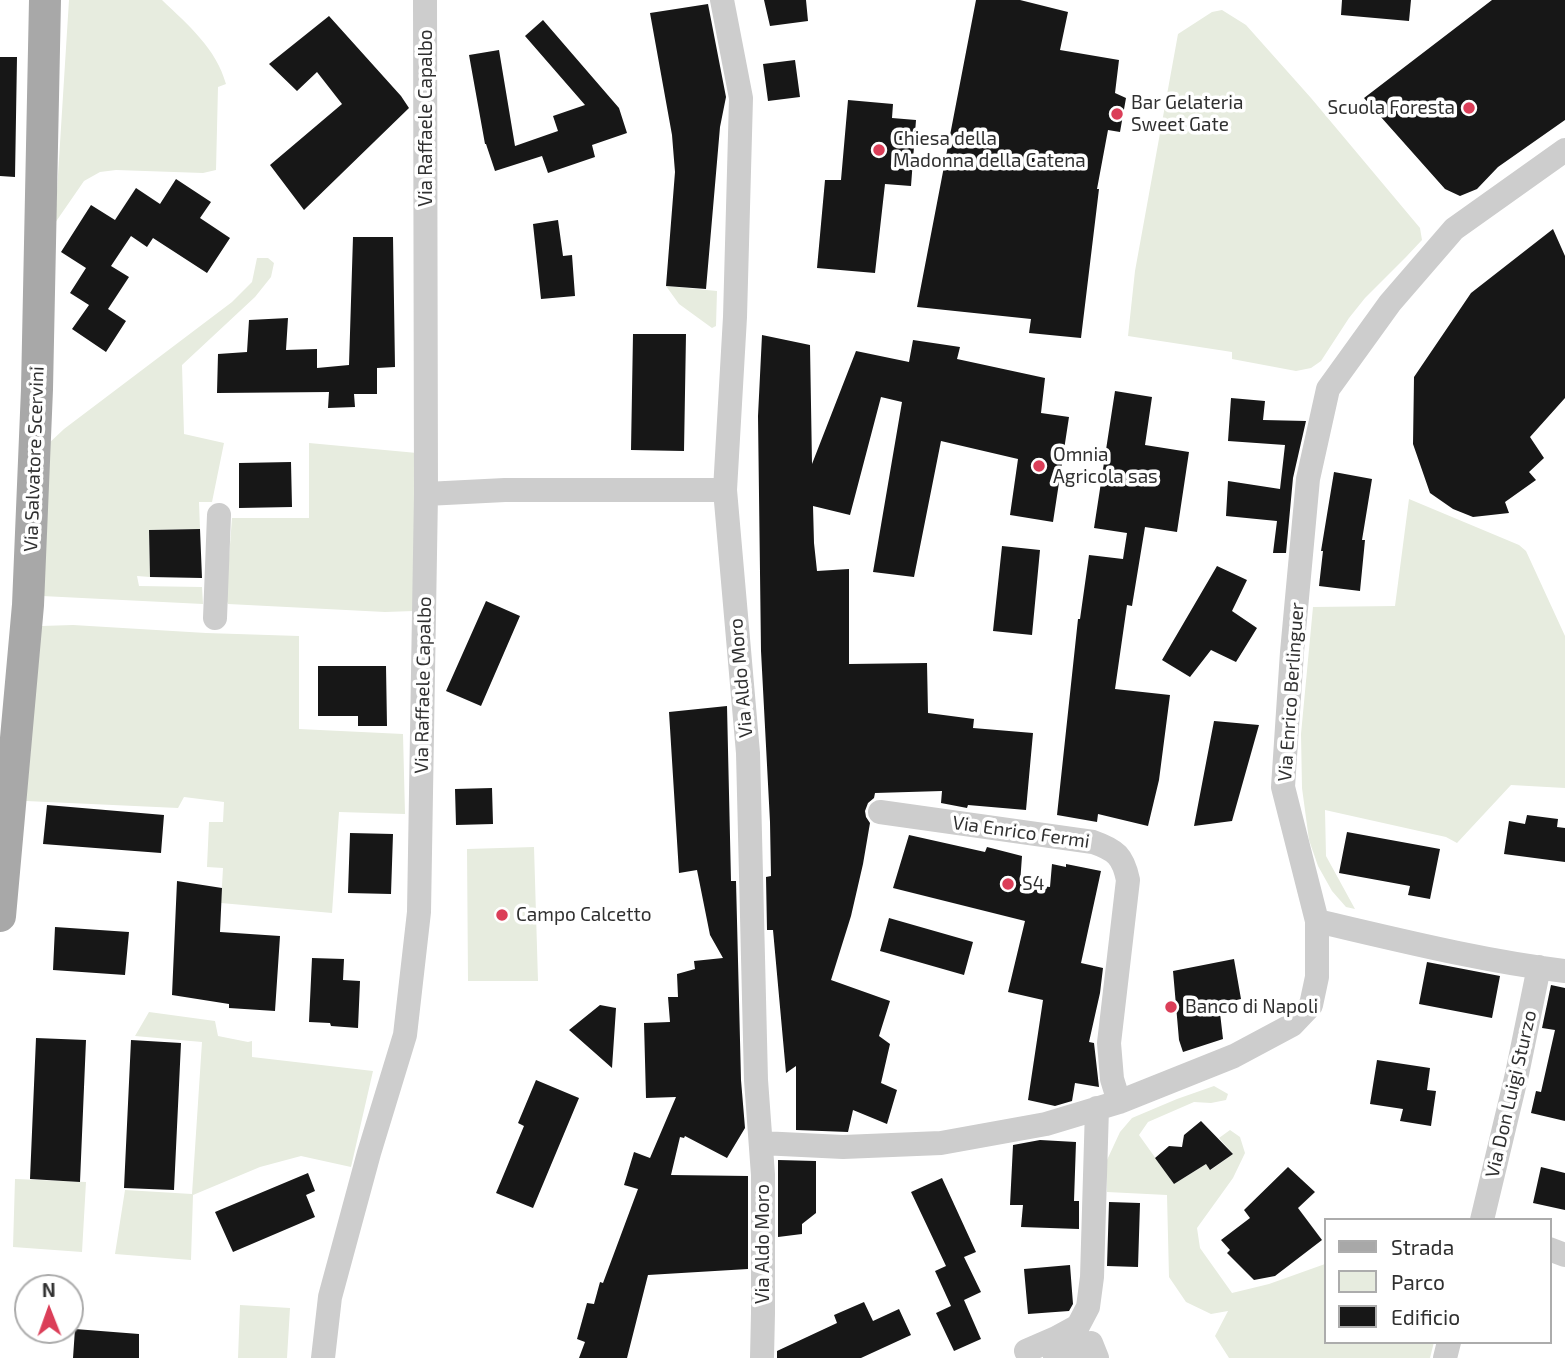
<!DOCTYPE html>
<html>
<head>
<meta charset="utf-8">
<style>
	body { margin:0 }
	#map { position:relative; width:1565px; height:1358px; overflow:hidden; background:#fff; font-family:"Exo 2",sans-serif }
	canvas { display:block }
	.legend { position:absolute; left:1324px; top:1218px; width:228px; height:126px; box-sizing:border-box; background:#fff; border:2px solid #acacac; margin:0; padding:9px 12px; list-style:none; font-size:21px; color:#303030 }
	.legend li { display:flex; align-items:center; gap:14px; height:35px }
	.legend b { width:35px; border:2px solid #acacac }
	.north { position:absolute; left:14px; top:1274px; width:70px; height:70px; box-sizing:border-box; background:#fff; border:2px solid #acacac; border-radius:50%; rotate:359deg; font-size:19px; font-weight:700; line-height:28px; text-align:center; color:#303030 }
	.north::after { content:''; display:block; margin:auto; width:24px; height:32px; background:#db3e58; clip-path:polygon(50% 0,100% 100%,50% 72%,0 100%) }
</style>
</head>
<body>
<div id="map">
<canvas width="1565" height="1358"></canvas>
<ul class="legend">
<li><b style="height:9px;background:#a8a8a8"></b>Strada</li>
<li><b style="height:19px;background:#e7ecdf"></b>Parco</li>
<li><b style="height:19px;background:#171717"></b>Edificio</li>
</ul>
<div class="north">N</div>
</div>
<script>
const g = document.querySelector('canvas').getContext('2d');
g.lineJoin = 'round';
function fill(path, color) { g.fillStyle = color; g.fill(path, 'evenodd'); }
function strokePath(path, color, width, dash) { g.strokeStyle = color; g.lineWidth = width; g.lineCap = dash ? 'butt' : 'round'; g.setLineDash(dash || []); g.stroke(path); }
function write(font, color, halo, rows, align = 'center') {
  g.font = font + ' "Exo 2",sans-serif'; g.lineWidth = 7; g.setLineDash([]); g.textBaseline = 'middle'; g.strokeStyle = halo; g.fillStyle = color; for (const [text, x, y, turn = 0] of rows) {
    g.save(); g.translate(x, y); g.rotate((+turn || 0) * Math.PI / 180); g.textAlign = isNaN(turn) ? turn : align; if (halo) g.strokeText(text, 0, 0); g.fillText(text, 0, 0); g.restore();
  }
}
fill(new Path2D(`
	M69 0H162C188 25 216 48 226 84L218 87 216 170 203 173 116 170 100 172 84 181 55 223Z
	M1222 10 1246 25 1311 98 1420 228 1422 240 1406 257 1365 298 1349 318 1321 361 1311 368 1296 371 1232 359V352L1128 336 1135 271 1178 34 1212 12Z
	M257 258H268L274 263 271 277 255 297 182 365 184 434 224 443 212 502H199L200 529 149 530 150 577 137 576 139 586 202 587 203 604 42 596 47 445 64 429 232 302 252 282Z
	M666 286 717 291 716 326 712 328 679 304Z
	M309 443 417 453 414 611 385 612 228 604 226 598 232 518H309Z
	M1409 499 1519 545 1526 551 1565 636V788L1511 785 1457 843 1446 837 1325 810 1326 856 1355 909 1346 907 1332 891 1318 866 1309 840 1302 788 1301 734 1313 607 1395 606Z
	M73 625 206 633 299 636V729L403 734 405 814 339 812 332 913 221 903 223 868 207 867 209 822H223L224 802 184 797 178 808 26 801 41 626Z
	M534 847 538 981H468L467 849Z
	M149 1012 215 1021 218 1036 248 1042 252 1041V1057L373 1071 351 1167 301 1156 260 1167 193 1195 191 1260 115 1254 125 1190 192 1194 202 1042 135 1036Z
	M1214 1086 1228 1094 1226 1100 1211 1103 1194 1102 1148 1122 1139 1135 1174 1184 1206 1164 1211 1170 1233 1154 1219 1138 1230 1130 1240 1137 1245 1153 1233 1178 1197 1228 1200 1248 1232 1293 1269 1284 1325 1264V1342H1434L1430 1358H1229L1215 1336 1228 1311 1211 1314 1186 1302 1169 1277 1167 1195 1107 1192V1160L1120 1132 1132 1118 1177 1099Z
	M15 1179 86 1182 82 1252 13 1247Z
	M240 1305 290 1308 287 1358H238Z`), '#e7ecdf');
fill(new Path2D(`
	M764 0H806L808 21 770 26Z
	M976 0H1020L1068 12 1060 50 1119 60 1115 93 1126 98 1120 132 1108 130 1097 189H1099L1081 338 1029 333 1031 319 917 307Z
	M1342 0H1411L1409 21 1341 15Z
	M1492 0H1565V120L1498 167 1477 189 1460 196 1445 189 1364 98Z
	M708 4 726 97 720 127 706 289 666 286 675 172 672 135 650 13Z
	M329 16 401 96 409 108 304 210 270 165 342 104 317 72 297 91 269 64Z
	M543 20 619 108 627 133 592 145 595 157 548 173 542 156 495 171 486 144H485L469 55 499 50 515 146 558 131 553 116 585 105 525 36Z
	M0 57H17L15 177 0 176Z
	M795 60 800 97 768 101 763 64Z
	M848 100 893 104 892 118 916 120 911 186 885 184 875 273 817 268 825 180H841Z
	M176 179 211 202 200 218 230 238 207 273 153 238 147 247 131 236 111 266 129 277 108 309 126 321 106 352 72 329 89 305 70 293 86 268 61 252 91 205 115 220 136 188 160 204Z
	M558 220 563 256 572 255 575 296 541 299 533 224Z
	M1553 229 1565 256V398L1530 437 1544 458 1529 472 1536 480 1505 502 1509 513 1473 517 1453 509 1430 493 1413 444 1414 377 1471 293Z
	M353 237H393L395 367 377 368V394H354L355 407 328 408 329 392 217 393 218 354 247 352 249 320 288 318 286 350 317 349V368L349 365Z
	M633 334H686L684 451 631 450Z
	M762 335 810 345 812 464 856 351 909 362 913 340 960 347 957 359 1045 378 1041 413 1069 417 1053 522 1010 515 1018 459 941 441 914 577 873 572 902 402 881 397 850 515 813 506 814 543 817 571 849 569V664L927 663 928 713 974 719 973 728 1033 733 1026 810 968 805 967 808 941 803 942 791 875 793 874 798 868 803 865 811 866 817 870 823 863 864 851 916 831 980 890 1001 879 1036 890 1044 881 1083 897 1090 887 1124 853 1110 848 1132 796 1130V1066L786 1073 773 930H767L766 877 771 876 770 822 761 651 758 416Z
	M1115 391 1152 397 1145 445 1189 452 1177 532 1145 527 1132 606 1127 605 1115 689 1170 695 1159 780 1148 826 1098 814 1097 822 1057 815 1078 619H1080L1089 555 1123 559 1127 533 1094 528Z
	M1231 398 1265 401 1263 420 1306 421 1293 478 1286 553H1273L1277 521 1226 516 1228 481 1280 489 1285 445 1228 441Z
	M291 462 292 507 239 508V463Z
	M1334 472 1372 479 1362 540H1365L1360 591 1319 586 1323 551H1321Z
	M200 529 202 578 150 577 149 530Z
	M1002 546 1040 550 1032 635 993 631Z
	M1217 566 1247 580 1232 611 1257 628 1236 662 1211 650 1190 677 1162 660Z
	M486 601 520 616 481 706 446 691Z
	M318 666H386L387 726H358V716H318Z
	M727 706 731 881H736L741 1080 745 1128 727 1158 685 1136 684 1138 680 1137 671 1175 748 1176V1269L648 1275 627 1358H579L585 1342 577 1339 587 1303 594 1304 600 1282 603 1283 638 1189 624 1185 634 1152 650 1158 676 1097 646 1098 644 1023 670 1022 668 997H678L677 974 695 969 694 961 723 958 710 935 697 870 679 873 669 712Z
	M1214 721 1259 725 1232 821 1194 826Z
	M492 788 493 824 456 825 455 789Z
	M47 805 164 815 161 853 43 844Z
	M1527 815 1558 819 1557 827 1565 828V862L1504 854 1509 821 1525 824Z
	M1347 832 1440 849 1430 899 1408 895 1410 886 1339 873Z
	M350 833 393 834 391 894 348 893Z
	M909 835 985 852 987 847 1022 856 1020 884 1050 887 1052 864 1066 867V864L1101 871 1081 963 1103 968 1100 993 1089 1042 1094 1043 1099 1087 1075 1083 1072 1101 1055 1106 1028 1100 1043 1000 1008 992 1025 921 893 888Z
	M177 881 222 888 220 932 280 936 275 1011 229 1008V1004L172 995Z
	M889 918 973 942 964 975 880 951Z
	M55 927 129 932 125 975 53 970Z
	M312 958 344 959 343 980 360 981 358 1028 331 1026 330 1023 309 1022Z
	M1234 959 1241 999 1219 1004 1223 1039 1183 1052 1179 1040 1173 971Z
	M1427 962 1500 976 1492 1018 1419 1004Z
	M1551 985 1565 988V1121L1531 1113 1536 1091 1541 1092 1555 1030 1542 1028Z
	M600 1005 616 1008 612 1068 569 1030Z
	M36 1038 86 1040 80 1182 30 1179Z
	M131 1040 181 1043 174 1190 124 1188Z
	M1377 1060 1430 1068 1427 1090 1436 1091 1431 1126 1400 1121 1403 1109 1370 1104Z
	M536 1080 579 1098 533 1208 496 1193 524 1126 518 1123Z
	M1201 1121 1233 1154 1210 1170 1206 1164 1174 1184 1155 1158 1169 1146 1182 1147 1184 1135Z
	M1040 1140 1076 1142 1074 1201H1079V1229L1021 1227 1023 1205H1010L1013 1145Z
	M778 1160 816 1161V1213L802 1224V1234L778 1237Z
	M1288 1167 1315 1192 1298 1208 1322 1240 1275 1276 1254 1280 1227 1253 1230 1250 1221 1240 1250 1218 1244 1210Z
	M1541 1167 1565 1173V1210L1533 1203Z
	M308 1173 315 1191 306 1195 315 1217 233 1252 215 1212Z
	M942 1178 976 1252 964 1257 981 1292 964 1300 981 1339 954 1351 936 1313 951 1306 935 1271 946 1266 911 1192Z
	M1109 1202 1140 1203 1138 1267 1107 1266Z
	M1070 1265 1073 1304 1069 1311 1028 1314 1024 1269Z
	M864 1302 873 1321 899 1309 911 1335 861 1358H777V1351L837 1323 834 1315Z
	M75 1329 139 1334V1358H73Z`), '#171717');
strokePath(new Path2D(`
	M722 0 741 98 735 317 725 490 748 753 756 1080 763 1175V1313L762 1358
	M426 494 505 490H725
	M215 618 219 515
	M880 812 1093 842C1116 850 1123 856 1128 880L1109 1043 1112 1079 1119 1102
	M1317 921C1399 940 1482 961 1565 971
	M761 1143 843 1147 941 1143 1046 1124 1119 1102 1234 1056 1292 1025 1311 1005 1317 977V921L1283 787 1292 652 1308 479 1328 389 1390 303 1454 229 1565 150
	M1482 1220 1517 1074 1539 967
	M1549 1249 1565 1255
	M1026 1351 1056 1338 1078 1326 1088 1307 1092 1277 1097 1108
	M323 1358 330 1297 369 1153 405 1035 419 912 426 494 425 0
	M1055 1358 1091 1343 1097 1358
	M1445 1358 1449 1342`), '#cdcdcd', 24);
strokePath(new Path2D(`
	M0 916 28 605 37 389 45 0`), '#a8a8a8', 32);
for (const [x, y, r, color] of [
	[1469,108,7,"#db3e58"],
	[1117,114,7,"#db3e58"],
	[879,150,7,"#db3e58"],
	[1039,466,7,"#db3e58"],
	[1008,884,7,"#db3e58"],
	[502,915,7,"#db3e58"],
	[1171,1007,7,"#db3e58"]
]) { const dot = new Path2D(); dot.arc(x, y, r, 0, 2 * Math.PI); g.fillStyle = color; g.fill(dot); strokePath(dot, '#fff', 2.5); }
write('19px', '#303030', '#fff', [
	["Bar Gelateria",1131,103],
	["Sweet Gate",1131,125],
	["Scuola Foresta",1455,108,"right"],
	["Chiesa della",893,139],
	["Madonna della Catena",893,161],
	["Omnia",1053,455],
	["Agricola sas",1053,477],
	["S4",1022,884],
	["Campo Calcetto",516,915],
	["Banco di Napoli",1185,1007]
], 'left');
write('19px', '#303030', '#fff', [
	["Via Raffaele Capalbo",426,118,-90],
	["Via Salvatore Scervini",34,459,-88],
	["Via Aldo Moro",741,678,-95],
	["Via Raffaele Capalbo",423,685,-89],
	["Via Enrico Berlinguer",1291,692,-86],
	["Via Enrico Fermi",1021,832,8],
	["Via Don Luigi Sturzo",1511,1094,-77],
	["Via Aldo Moro",763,1244,-90]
]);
</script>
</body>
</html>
